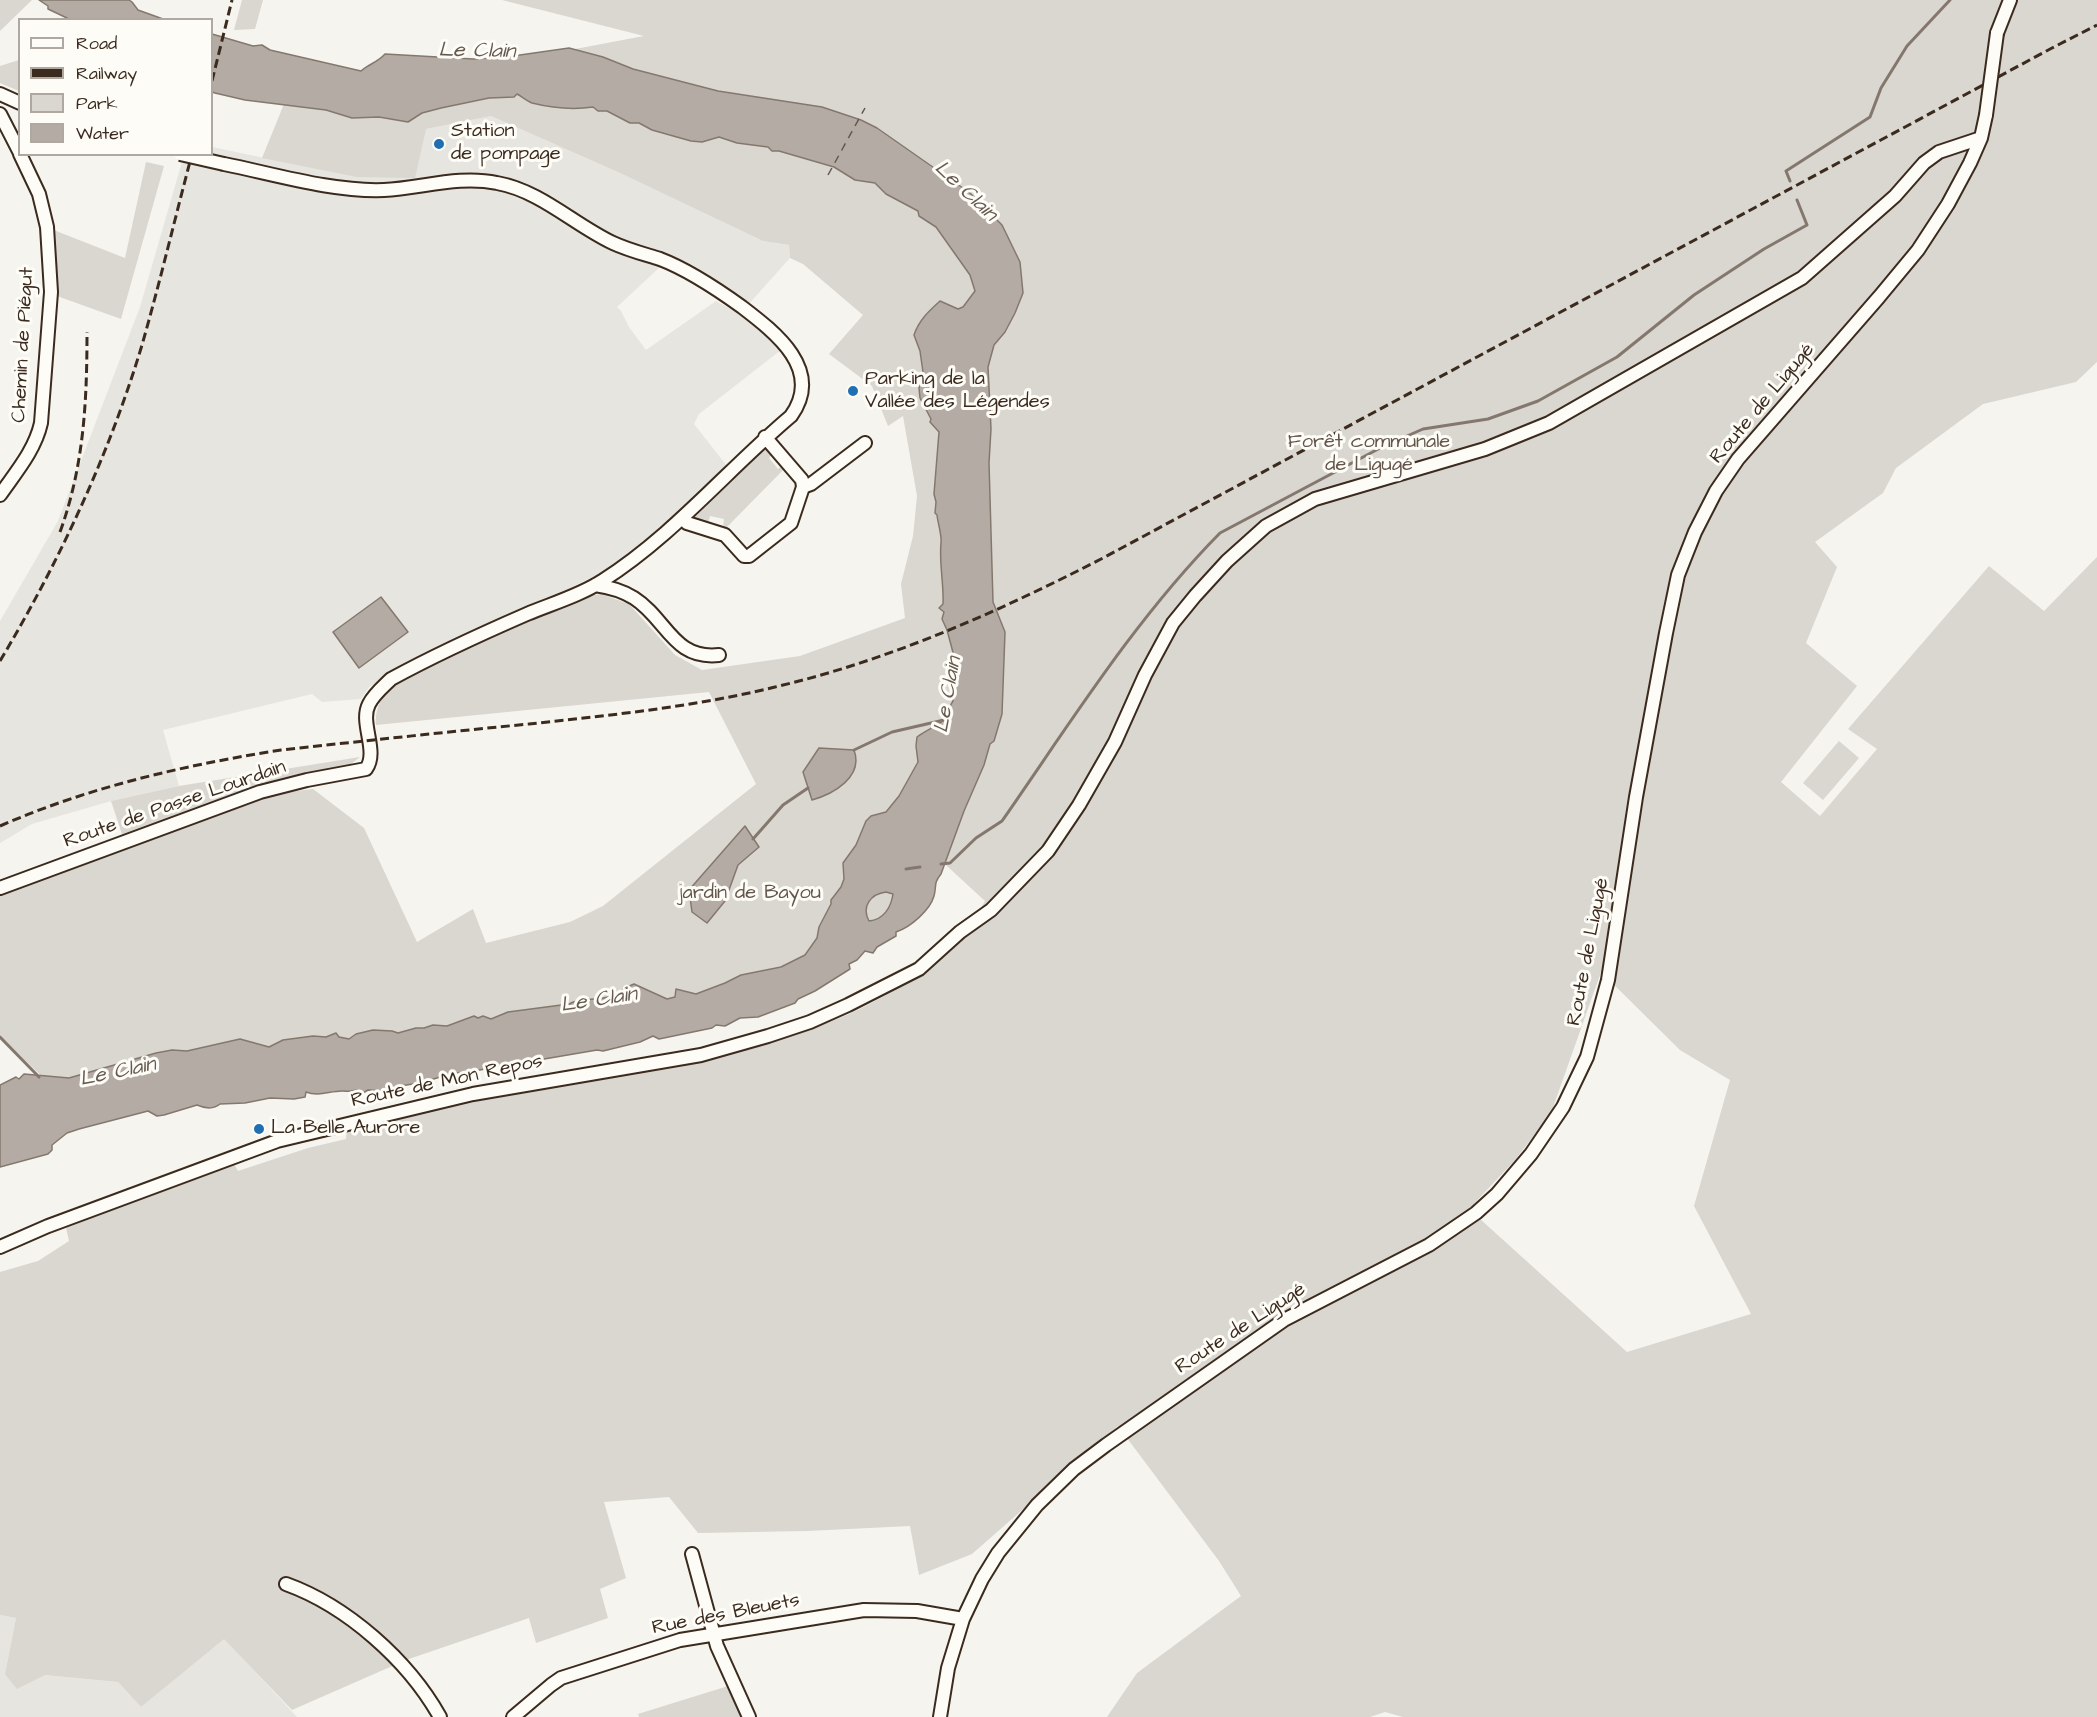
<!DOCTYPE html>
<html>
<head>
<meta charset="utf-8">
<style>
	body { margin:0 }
	#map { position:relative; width:2097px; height:1717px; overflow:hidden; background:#f5f4ee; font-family:"Architects Daughter",sans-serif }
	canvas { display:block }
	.legend { position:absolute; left:18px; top:18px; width:195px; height:138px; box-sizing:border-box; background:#fdfcf7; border:2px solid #afa8a0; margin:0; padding:8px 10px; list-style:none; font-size:18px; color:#3b2a1e }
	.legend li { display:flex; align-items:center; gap:12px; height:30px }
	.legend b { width:30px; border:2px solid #afa8a0 }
</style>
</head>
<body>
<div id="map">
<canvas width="2097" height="1717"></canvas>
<ul class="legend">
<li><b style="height:8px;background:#fdfcf7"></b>Road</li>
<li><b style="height:8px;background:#3b2a1e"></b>Railway</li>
<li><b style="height:16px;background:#dad6d0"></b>Park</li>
<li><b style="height:16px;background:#b4aca4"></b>Water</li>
</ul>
</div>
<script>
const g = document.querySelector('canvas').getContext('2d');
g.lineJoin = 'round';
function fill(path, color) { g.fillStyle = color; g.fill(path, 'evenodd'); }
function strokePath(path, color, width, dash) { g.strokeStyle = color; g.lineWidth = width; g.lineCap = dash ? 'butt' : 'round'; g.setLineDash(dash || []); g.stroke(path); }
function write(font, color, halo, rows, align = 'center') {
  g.font = font + ' "Architects Daughter",sans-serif'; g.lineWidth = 6; g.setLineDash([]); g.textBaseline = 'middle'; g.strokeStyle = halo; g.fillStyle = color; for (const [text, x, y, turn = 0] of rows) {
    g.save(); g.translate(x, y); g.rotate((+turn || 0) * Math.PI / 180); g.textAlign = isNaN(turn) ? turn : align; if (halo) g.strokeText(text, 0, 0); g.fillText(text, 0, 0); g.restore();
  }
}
fill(new Path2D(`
	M491 116 620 173 763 241 789 245 790 258 747 306 695 269 673 258 660 267 617 307 621 311 629 327 646 350 716 301 745 317 772 339 781 350 699 414 694 424 727 466 659 534 622 563 389 675 369 687 361 699 322 702 312 694 163 730 179 786 111 801 32 824 0 843V621L58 521 140 307 184 155 212 154V147L356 177 426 129Z
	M0 1615 16 1618 5 1674 45 1675 118 1682 141 1707 224 1638 297 1717H0Z`), '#e7e5df');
fill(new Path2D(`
	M0 0H32L0 31Z
	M242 0H263L255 29 234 30Z
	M502 0H2097V362L2076 382 1983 404 1896 468 1883 493 1815 542 1837 567 1806 643 1857 686 1781 782 1820 816 1877 749 1848 729 1989 566 2044 611 2097 557V1717H1403L1385 1712 1370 1717H1107L1137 1673 1241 1596 1219 1561 1118 1426 972 1554 919 1575 910 1526 807 1531 698 1533 669 1497 604 1502 626 1578 600 1589 608 1618 536 1643 529 1618 406 1660 292 1710 224 1639 141 1707 118 1682 45 1675 17 1689 5 1674 16 1618 0 1615V1272L38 1261 69 1241 66 1228 233 1162 238 1171 308 1148 346 1139 347 1128C413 1113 480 1098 547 1086 688 1061 854 1046 960 939 970 928 978 913 985 901L935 855 884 924 753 989 64 1098 0 1036V893L263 795 313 789 364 828 417 942 473 909 486 943 570 922 603 906 756 784 709 692 376 725C374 701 389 689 405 675L584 597 601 594 629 604 675 655 702 670 800 656 905 618 901 584 913 536 917 496 903 416 888 426 872 386 829 354 863 315 803 264 790 258 789 245 763 241 620 173 491 116 426 129 415 178 356 177 262 158 284 104 644 36ZM1601 972 1680 1050 1730 1080 1694 1206 1751 1314 1627 1352 1469 1209 1515 1160 1551 1113Z
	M19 60V91L0 83V66Z
	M146 162 164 166 121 319 57 296 51 229 125 258Z
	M762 448H768L773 454 769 458 778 469 783 465 786 467 726 528 723 527 724 519 710 516 708 523 692 518Z
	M1839 741 1859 758 1823 800 1803 783Z
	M360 757 351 764 238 793 123 837 111 801 179 786Z
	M728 1686 744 1717H639L638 1714Z`), '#dad6d0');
const water = new Path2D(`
	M39 0H129L132 2 138 10 163 19H69L48 9V6Z
	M212 34 253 46 262 45 270 50 361 71C369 64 378 62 385 54L473 59 506 57 569 48 603 57 633 69 718 91 822 107 861 120 877 128 970 193 1002 225 1020 262 1023 293 1015 313 1005 332 994 345 988 367 991 429 989 463 993 602 1005 632 1002 714 994 741 990 744 984 765 964 811 941 874C933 884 937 885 934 896 930 910 911 927 896 932V936L877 947 873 953 865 951 857 960 849 964 850 969 815 991 798 999 795 1003 758 1017 740 1018 725 1026 716 1025 712 1028 659 1039 653 1036 640 1042 603 1051 597 1050 462 1073H453L424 1082 395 1087 384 1091 368 1090 363 1093 357 1090C351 1092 348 1091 342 1091 329 1091 319 1097 306 1092L305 1097 294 1099 270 1098 245 1103 220 1104C213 1110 204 1108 197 1105L164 1115 157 1116 148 1111 79 1129 67 1133 52 1145V1150L48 1154 0 1167V1085L16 1077 19 1079 24 1074 69 1078 156 1053 172 1050 187 1051 240 1039 269 1047 283 1040 313 1036 326 1037 336 1033 339 1037 349 1039 356 1034 373 1030 392 1031 398 1033 416 1028H424L433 1025 447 1026 474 1016 478 1018 483 1016 491 1019 508 1012 569 1004C580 997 595 1001 608 997 617 995 625 987 634 984L667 999 675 997 676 989 696 994 725 983 741 975 781 967 805 955 817 938 819 927 831 904V900L841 887 844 879 843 863 856 845 866 821 871 816 886 812 899 796 918 762 916 746 917 737C926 730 938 726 946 718 951 712 948 707 953 701L950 675 955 660 947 630 942 619 944 612 939 608 943 604C944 584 939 563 941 543 942 535 938 524 937 515L935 513 936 502 934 494 939 432 930 422 931 419 920 398 919 388 923 372 920 351 914 335C919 320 929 311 940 301L958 309 963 307 975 291 970 275 936 227 919 216 918 211 886 194 875 183 855 180 834 167 779 151H772L768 147 737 143 719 137 702 142 691 141 652 130 639 123H630L607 111H598L593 107C573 110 552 108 532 103 527 101 521 96 517 94L514 97 489 98 441 108 422 113 408 122 379 117 352 118 326 110 245 100 215 93 212 92ZM886 892 893 894C891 908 883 920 869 921 861 906 871 894 886 892Z
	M381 597 408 632 359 668 333 632Z
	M819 748 854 750C864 777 833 794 812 800L803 772Z
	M745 826 759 847 738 865 725 901 707 923 692 912 689 890Z`);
fill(water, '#b4aca4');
strokePath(water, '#84786e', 1.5);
strokePath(new Path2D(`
	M1790 181 1786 171 1870 117 1881 88 1907 46 1950 0
	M854 750 892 732 944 720
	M753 839 783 805 808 788
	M941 864 950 863 976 838 1002 821C1071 722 1135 619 1220 533L1382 447 1423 429 1488 419 1538 401 1617 357 1694 295 1764 249 1807 225 1797 200
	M906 869 920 867
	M0 1037 39 1077`), '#84786e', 3);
strokePath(new Path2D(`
	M828 175 865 108`), '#65584d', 1.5, [8, 6]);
const minor = new Path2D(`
	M1997 33 2010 0
	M0 94 20 103
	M0 114 20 153
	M803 487 811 484 865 443
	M0 495C16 472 35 450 41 423L51 292 47 227 39 194 20 154
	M682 518 687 523 725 535 744 556H749L791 523 803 487 802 480 765 437
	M595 585C609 587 623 591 634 598 667 619 673 660 719 655
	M0 888 260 792 307 780 366 769C379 751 359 723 369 704 374 694 384 686 391 679 435 655 481 634 527 614 551 604 581 595 602 581 673 536 727 470 791 416 824 370 776 333 742 307 717 289 689 270 660 259 644 254 628 250 613 243 573 224 541 191 497 183 459 175 422 188 384 190 333 192 274 174 224 164
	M0 1247 48 1226 277 1141 473 1094 701 1055 768 1036 810 1022 848 1005 919 969 960 932 991 910 1048 851 1079 805 1115 742 1145 675 1173 623 1195 596 1227 561 1266 526 1315 499 1485 449 1549 423 1802 278 1895 196 1924 163 1939 152 1981 138
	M692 1554 717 1646 749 1717
	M286 1584C347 1606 408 1660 440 1717
	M513 1717 551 1685 561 1678 680 1640 864 1610 917 1611 963 1619
	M940 1717 948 1668 963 1619 982 1579 998 1553 1037 1505 1074 1469 1106 1445 1284 1320 1429 1245 1476 1213 1497 1194 1531 1154 1563 1107 1587 1057 1608 980 1636 797 1666 633 1678 575 1695 532 1716 491 1738 459 1879 297 1918 250 1948 204 1970 163 1981 138 1986 115`);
strokePath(minor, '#3b2a1e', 16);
strokePath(minor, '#fdfcf7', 12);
strokePath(new Path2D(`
	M212 81 232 0
	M60 532C84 466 87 401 87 332
	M0 661C59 562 109 455 142 345 160 282 175 218 192 154
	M0 826C89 787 185 765 281 750 364 741 446 732 529 724 611 715 694 707 775 687 890 660 998 612 1103 558L2052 48 2097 25`), '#3b2a1e', 3, [9, 4.5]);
const minorBridge = new Path2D(`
	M1986 115 1997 33
	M180 154 224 164`);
strokePath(minorBridge, '#3b2a1e', 16, []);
strokePath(minorBridge, '#fdfcf7', 12);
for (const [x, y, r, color] of [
	[439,144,6,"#1f6fb2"],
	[853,391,6,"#1f6fb2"],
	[259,1129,6,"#1f6fb2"]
]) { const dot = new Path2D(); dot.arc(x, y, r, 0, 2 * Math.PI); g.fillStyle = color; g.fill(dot); strokePath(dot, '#fdfcf7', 2); }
write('20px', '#3b2a1e', '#fdfcf7', [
	["Station",451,132],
	["de pompage",451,155],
	["Parking de la",865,380],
	["Vallée des Légendes",865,403],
	["La Belle Aurore",271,1129]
], 'left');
write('20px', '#3b2a1e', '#fdfcf7', [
	["Chemin de Piégut",24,345,-87],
	["Route de Ligugé",1763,404,-50],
	["Route de Passe Lourdain",175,805,-19],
	["Route de Ligugé",1589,952,-79],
	["Route de Mon Repos",447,1082,-12],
	["Route de Ligugé",1241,1329,-33],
	["Rue des Bleuets",726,1615,-11]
]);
write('20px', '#63554a', '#fdfcf7', [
	["Forêt communale",1369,443],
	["de Ligugé",1369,466],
	["jardin de Bayou",750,894]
]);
write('italic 21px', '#65584d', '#fdfcf7', [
	["Le Clain",477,52,1],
	["Le Clain",965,192,43],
	["Le Clain",949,695,-80],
	["Le Clain",599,1001,-9],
	["Le Clain",118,1073,-12]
]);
</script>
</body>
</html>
